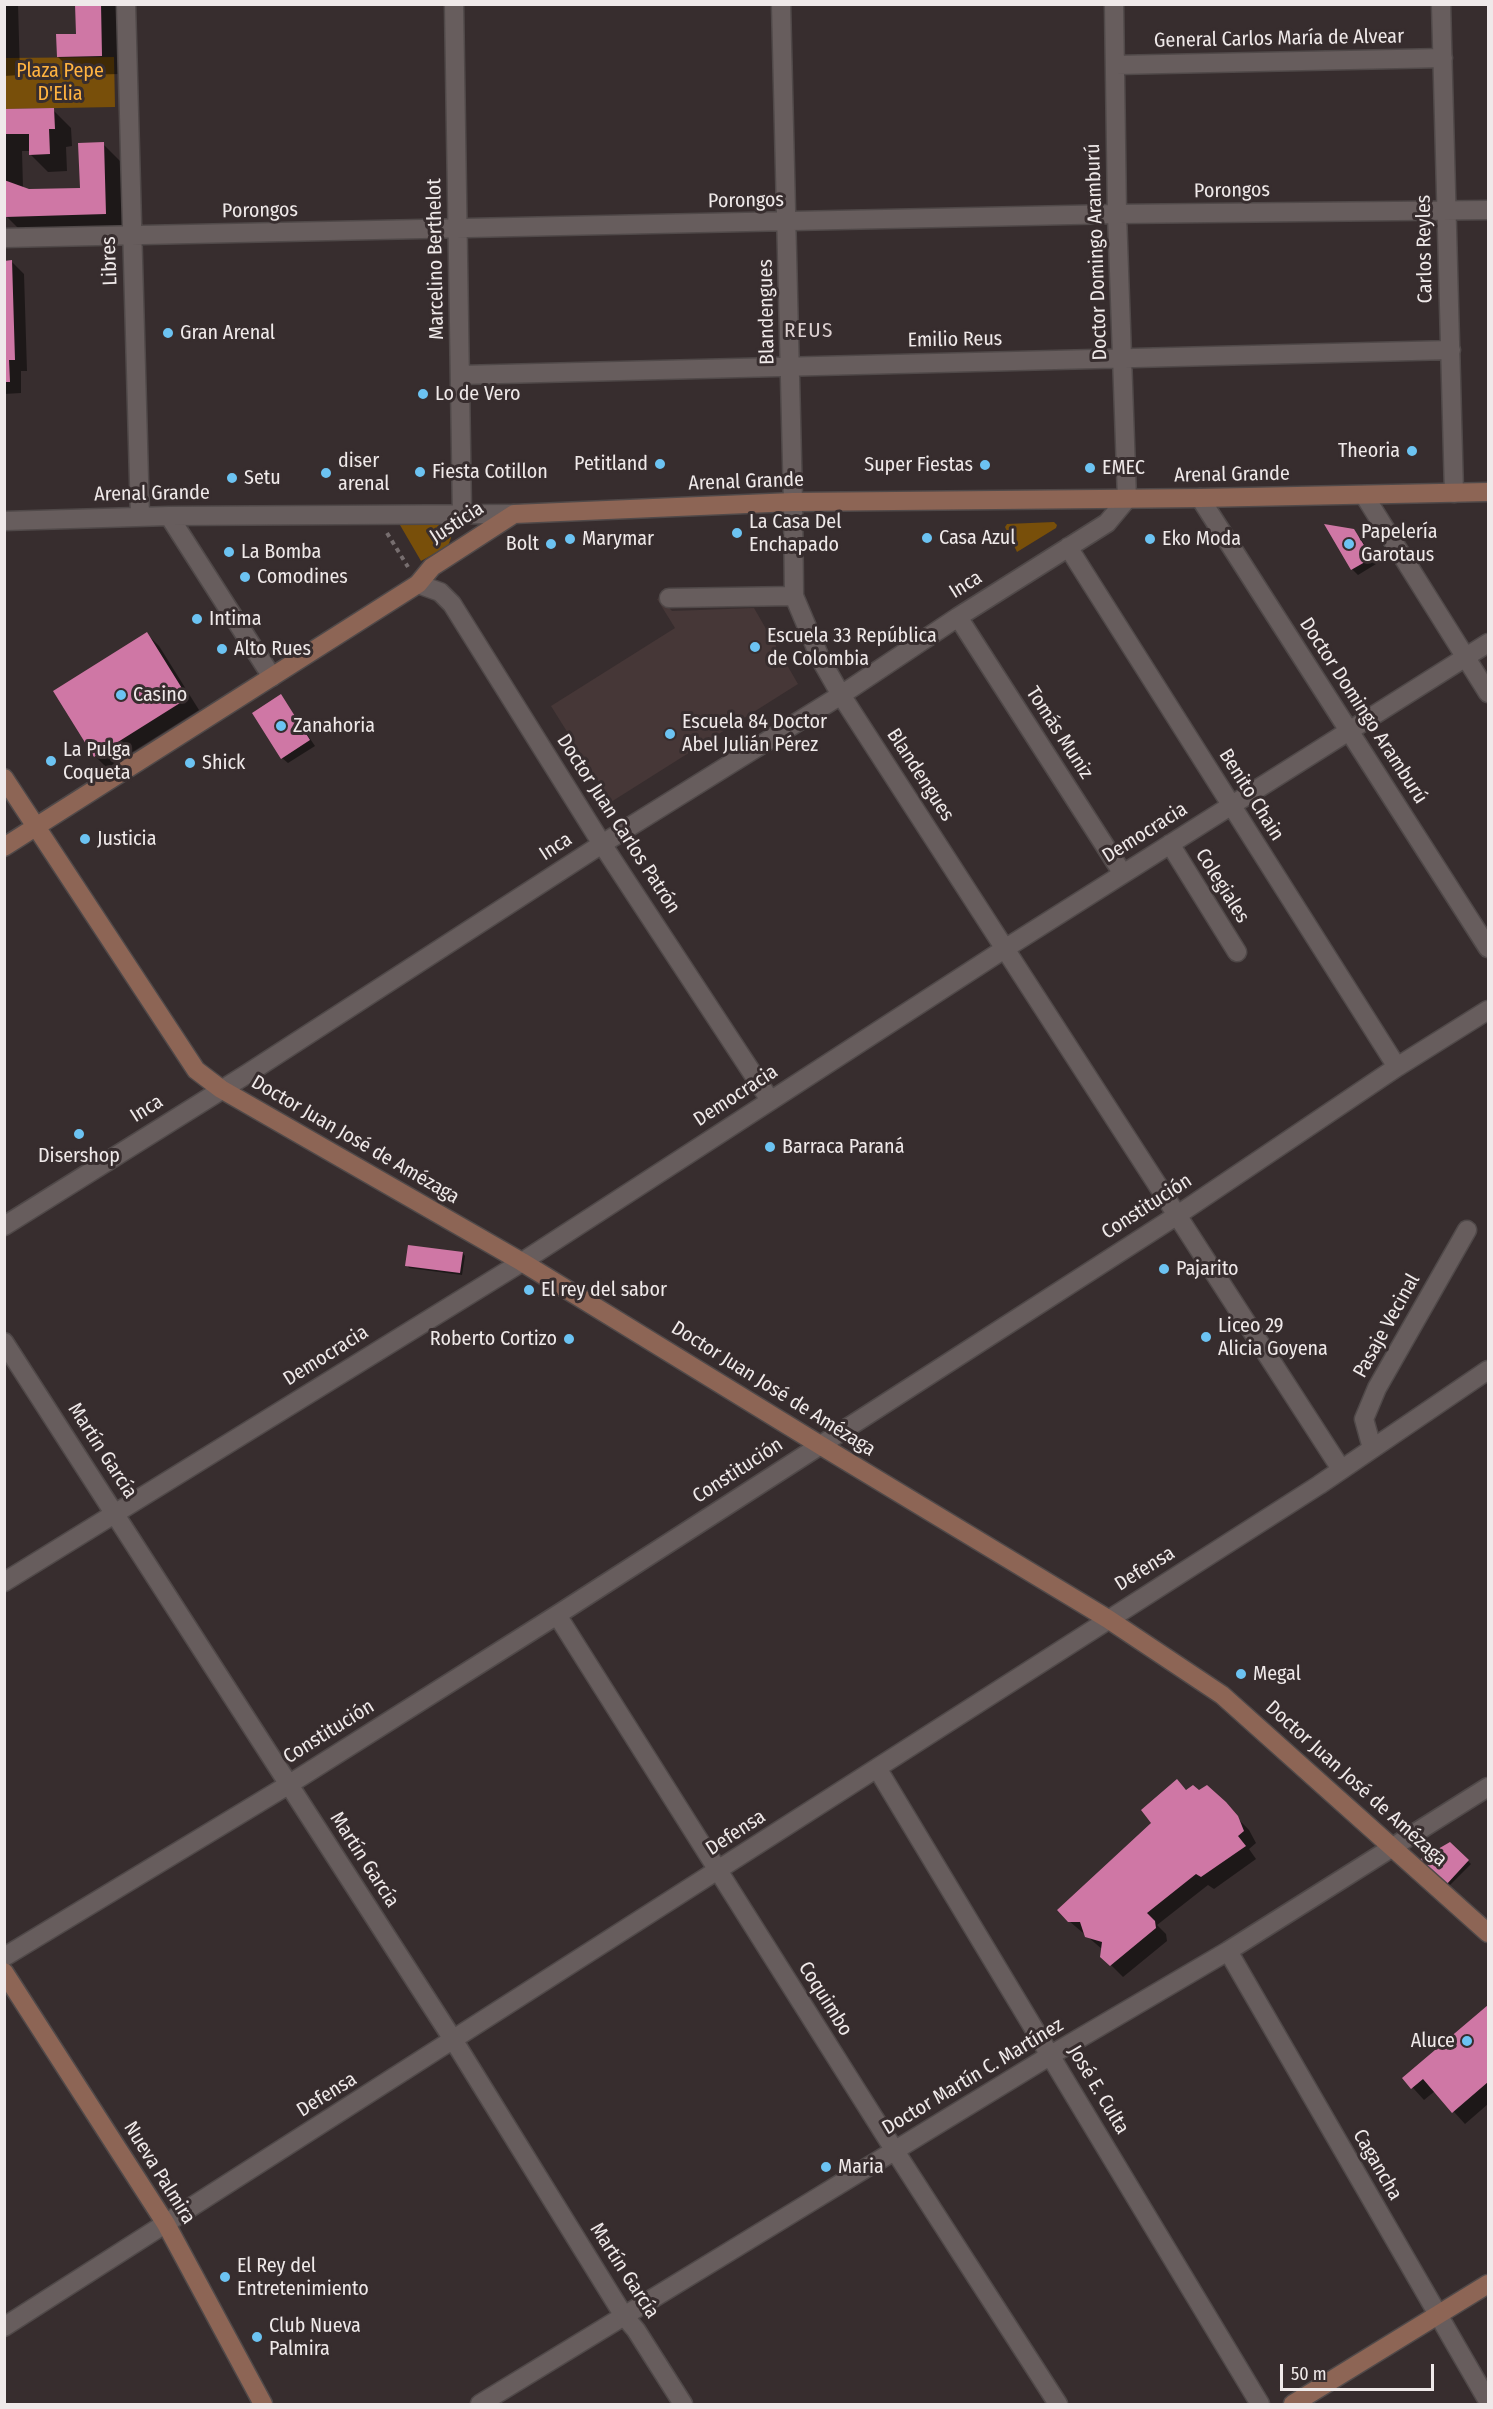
<!DOCTYPE html>
<html>
<head>
<meta charset="utf-8">
<style>
	body { margin:0 }
	#map { position:relative; width:1493px; height:2409px; overflow:hidden; background:#372d2e; font-family:"Fira Sans Condensed",sans-serif }
	canvas { display:block }
	.frame { position:absolute; inset:0; border:6px solid #efe9e9; pointer-events:none }
	.scale { position:absolute; left:1280px; top:2364px; width:154px; height:27px; box-sizing:border-box; border:3px solid #efe9e9; border-top:0; padding-left:8px; font-size:18px; line-height:21px; white-space:nowrap; color:#efe9e9; -webkit-text-stroke:4px #372d2e; paint-order:stroke }
</style>
</head>
<body>
<div id="map">
<canvas width="1493" height="2409"></canvas>
<div class="frame"></div>
<div class="scale">50 m</div>
</div>
<script>
const g = document.querySelector('canvas').getContext('2d');
g.lineJoin = 'round';
function fill(path, color) { g.fillStyle = color; g.fill(path, 'evenodd'); }
function strokePath(path, color, width, dash) { g.strokeStyle = color; g.lineWidth = width; g.lineCap = dash ? 'butt' : 'round'; g.setLineDash(dash || []); g.stroke(path); }
function write(font, color, halo, rows, align = 'center') {
  g.font = font + ' "Fira Sans Condensed",sans-serif'; g.lineWidth = 6; g.setLineDash([]); g.textBaseline = 'middle'; g.strokeStyle = halo; g.fillStyle = color; for (const [text, x, y, turn = 0] of rows) {
    g.save(); g.translate(x, y); g.rotate((+turn || 0) * Math.PI / 180); g.textAlign = isNaN(turn) ? turn : align; if (halo) g.strokeText(text, 0, 0); g.fillText(text, 0, 0); g.restore();
  }
}
fill(new Path2D(`
	M660 598 672 611 754 608 798 684 611 802 551 706 675 628 657 599Z`), '#463737');
fill(new Path2D(`
	M114 57 115 107 5 109 4 58Z
	M1054 522 1057 525 1056 528 1017 552 1005 527 1007 524Z
	M431 524C442 525 447 527 451 538L448 546 421 561 400 525Z`), '#784f0a');
fill(new Path2D(`
	M4 4H18L20 75 4 76Z
	M77 4H117L120 74 76 75 58 57 78 35Z
	M53 110 71 128 72 146 66 147 67 171 48 172 30 154V151H22L23 188 28 190 81 189 103 144 121 162 123 231 24 234 6 216 4 208V111Z
	M4 262H12L24 274 27 371H21V393L4 394Z
	M1354 531 1360 537 1376 564 1358 575 1352 569Z
	M147 634 159 646 199 710 107 768 95 756 55 692Z
	M281 696 315 746 288 763 282 758Z
	M463 1253 465 1256 462 1275 409 1268 407 1265Z
	M1177 1781 1187 1791H1199L1207 1787 1249 1830 1256 1843 1249 1849 1256 1859 1214 1889 1208 1885 1157 1925 1166 1934 1167 1941 1123 1977 1102 1956V1949L1069 1921 1153 1823Z
	M1450 1844 1471 1864 1449 1886 1422 1860Z
	M1488 2006V2104L1465 2124 1435 2091 1424 2100 1404 2078Z`), '#0007');
fill(new Path2D(`
	M75 4H101L102 56 57 57 56 34H76Z
	M54 108 55 129H49L50 154 29 155V134H4V109Z
	M104 142 106 214 5 217 4 180 29 189 80 188 78 143Z
	M12 260 15 360H9L10 382H4V261Z
	M1324 524 1354 529 1372 558 1351 570Z
	M147 632 188 698 94 757 53 691Z
	M281 694 310 740 281 759 252 713Z
	M408 1245 463 1252 460 1273 405 1266Z
	M1177 1779 1186 1790 1193 1785 1199 1790 1207 1785 1226 1802 1238 1816 1244 1831 1238 1836 1246 1846 1201 1877 1196 1874 1147 1913 1155 1921 1156 1928 1110 1966 1100 1957 1102 1942 1085 1937 1080 1922H1068L1057 1910 1151 1823 1141 1810Z
	M1450 1842 1469 1860 1446 1885 1419 1860Z
	M1488 2005V2082L1452 2113 1423 2079 1411 2089 1402 2078Z`), '#cf77a5');
const street = new Path2D(`
	M126 4 140 517
	M454 4 462 513
	M781 4 793 502 794 596 821 660 841 695 1341 1469
	M1441 4 1454 493
	M1116 65 1443 58
	M4 238 1117 214 1488 210
	M461 375 1451 350
	M1364 495 1488 693
	M1200 498 1488 948
	M169 516 272 677
	M4 521 169 516 514 514
	M1068 547 1397 1067
	M418 584 440 592 452 604 602 844 770 1100
	M669 598 794 596
	M958 617 1123 874
	M1170 844 1237 952
	M4 1226 247 1074 602 844 841 695 958 617 1107 523 1127 499 1117 214 1114 4
	M4 1342 454 2041 624 2316 636 2330 683 2404
	M1372 1448 1364 1419 1377 1388 1467 1230
	M4 1582 522 1262 1006 948 1488 643
	M557 1615 895 2151 1058 2404
	M877 1768 1260 2404
	M1228 1951 1488 2401
	M4 1957 288 1785 557 1615 1176 1216 1397 1067 1488 1010
	M4 2327 1319 1485 1488 1370
	M480 2404 1051 2055 1228 1951 1488 1787`);
const secondary = new Path2D(`
	M4 778 196 1070 221 1089 522 1262 820 1445 1108 1619 1222 1695 1488 1933
	M4 847 418 584 432 567 514 514 793 502 1200 498 1488 492
	M4 1972 166 2224 263 2404
	M1293 2404 1488 2284`);
strokePath(street, '#504949', 21);
strokePath(secondary, '#504949', 21);
strokePath(new Path2D(`
	M387 533 408 567`), '#776e6f', 4, [4.5, 4.5]);
strokePath(street, '#675d5d', 18);
strokePath(secondary, '#8d6555', 18);
for (const [x, y, r, color] of [
	[168,333,6,"#6cc3f2"],
	[423,394,6,"#6cc3f2"],
	[1412,451,6,"#6cc3f2"],
	[660,464,6,"#6cc3f2"],
	[985,465,6,"#6cc3f2"],
	[1090,468,6,"#6cc3f2"],
	[420,472,6,"#6cc3f2"],
	[326,473,6,"#6cc3f2"],
	[232,478,6,"#6cc3f2"],
	[737,533,6,"#6cc3f2"],
	[927,538,6,"#6cc3f2"],
	[570,539,6,"#6cc3f2"],
	[1150,539,6,"#6cc3f2"],
	[551,544,6,"#6cc3f2"],
	[1349,544,6,"#6cc3f2"],
	[229,552,6,"#6cc3f2"],
	[245,577,6,"#6cc3f2"],
	[197,619,6,"#6cc3f2"],
	[755,647,6,"#6cc3f2"],
	[222,649,6,"#6cc3f2"],
	[121,695,6,"#6cc3f2"],
	[281,726,6,"#6cc3f2"],
	[670,734,6,"#6cc3f2"],
	[51,761,6,"#6cc3f2"],
	[190,763,6,"#6cc3f2"],
	[85,839,6,"#6cc3f2"],
	[79,1134,6,"#6cc3f2"],
	[770,1147,6,"#6cc3f2"],
	[1164,1269,6,"#6cc3f2"],
	[529,1290,6,"#6cc3f2"],
	[1206,1337,6,"#6cc3f2"],
	[569,1339,6,"#6cc3f2"],
	[1241,1674,6,"#6cc3f2"],
	[1467,2041,6,"#6cc3f2"],
	[826,2167,6,"#6cc3f2"],
	[225,2277,6,"#6cc3f2"],
	[257,2337,6,"#6cc3f2"]
]) { const dot = new Path2D(); dot.arc(x, y, r, 0, 2 * Math.PI); g.fillStyle = color; g.fill(dot); strokePath(dot, '#372d2e', 2); }
write('20px', '#efe9e9', '#372d2e', [
	["General Carlos María de Alvear",1279,39,-1],
	["Porongos",1232,191,-1],
	["Porongos",746,201,-1],
	["Porongos",260,211,-1],
	["Carlos Reyles",1425,249,-91],
	["Doctor Domingo Aramburú",1097,252,-92],
	["Marcelino Berthelot",436,259,-91],
	["Libres",110,261,-92],
	["Blandengues",767,312,-91],
	["Emilio Reus",955,340,-1],
	["Arenal Grande",1232,475,-1],
	["Arenal Grande",746,482,-2],
	["Arenal Grande",152,494,-1],
	["Justicia",457,523,-33],
	["Inca",966,585,-32],
	["Doctor Domingo Aramburú",1363,711,57],
	["Tomás Muniz",1059,733,57],
	["Blandengues",920,775,57],
	["Benito Chain",1251,795,58],
	["Doctor Juan Carlos Patrón",618,824,57],
	["Democracia",1145,833,-32],
	["Inca",556,847,-33],
	["Colegiales",1222,886,58],
	["Democracia",736,1096,-33],
	["Inca",147,1109,-32],
	["Doctor Juan José de Amézaga",355,1140,30],
	["Constitución",1147,1207,-33],
	["Pasaje Vecinal",1387,1326,-61],
	["Democracia",326,1356,-32],
	["Doctor Juan José de Amézaga",773,1389,32],
	["Martín García",102,1451,57],
	["Constitución",738,1471,-33],
	["Defensa",1145,1569,-32],
	["Constitución",329,1732,-32],
	["Doctor Juan José de Amézaga",1356,1784,42],
	["Defensa",736,1833,-33],
	["Martín García",364,1860,57],
	["Coquimbo",825,1999,58],
	["Doctor Martín C. Martínez",973,2077,-31],
	["José E. Culta",1098,2090,59],
	["Defensa",327,2095,-32],
	["Cagancha",1377,2165,60],
	["Nueva Palmira",159,2173,58],
	["Martín García",624,2271,57]
]);
write('20px', '#ffb340', '#372d2e', [
	["Plaza Pepe",60,71],
	["D'Elia",60,94]
]);
write('20px', '#efe9e9', '#372d2e', [
	["Gran Arenal",180,333],
	["Lo de Vero",435,394],
	["Theoria",1400,451,"right"],
	["diser",338,461],
	["arenal",338,484],
	["Petitland",648,464,"right"],
	["Super Fiestas",973,465,"right"],
	["EMEC",1102,468],
	["Fiesta Cotillon",432,472],
	["Setu",244,478],
	["La Casa Del",749,522],
	["Enchapado",749,545],
	["Papelería",1361,532],
	["Garotaus",1361,555],
	["Casa Azul",939,538],
	["Marymar",582,539],
	["Eko Moda",1162,539],
	["Bolt",539,544,"right"],
	["La Bomba",241,552],
	["Comodines",257,577],
	["Intima",209,619],
	["Escuela 33 República",767,636],
	["de Colombia",767,659],
	["Alto Rues",234,649],
	["Casino",133,695],
	["Escuela 84 Doctor",682,722],
	["Abel Julián Pérez",682,745],
	["Zanahoria",293,726],
	["La Pulga",63,750],
	["Coqueta",63,773],
	["Shick",202,763],
	["Justicia",97,839],
	["Barraca Paraná",782,1147],
	["Disershop",79,1156,"center"],
	["Pajarito",1176,1269],
	["El rey del sabor",541,1290],
	["Liceo 29",1218,1326],
	["Alicia Goyena",1218,1349],
	["Roberto Cortizo",557,1339,"right"],
	["Megal",1253,1674],
	["Aluce",1455,2041,"right"],
	["Maria",838,2167],
	["El Rey del",237,2266],
	["Entretenimiento",237,2289],
	["Club Nueva",269,2326],
	["Palmira",269,2349]
], 'left');
g.letterSpacing = '1.5px';
write('21px', '#ddd1d1', '#372d2e', [
	["REUS",809,331]
]);
g.letterSpacing = '0px';
</script>
</body>
</html>
